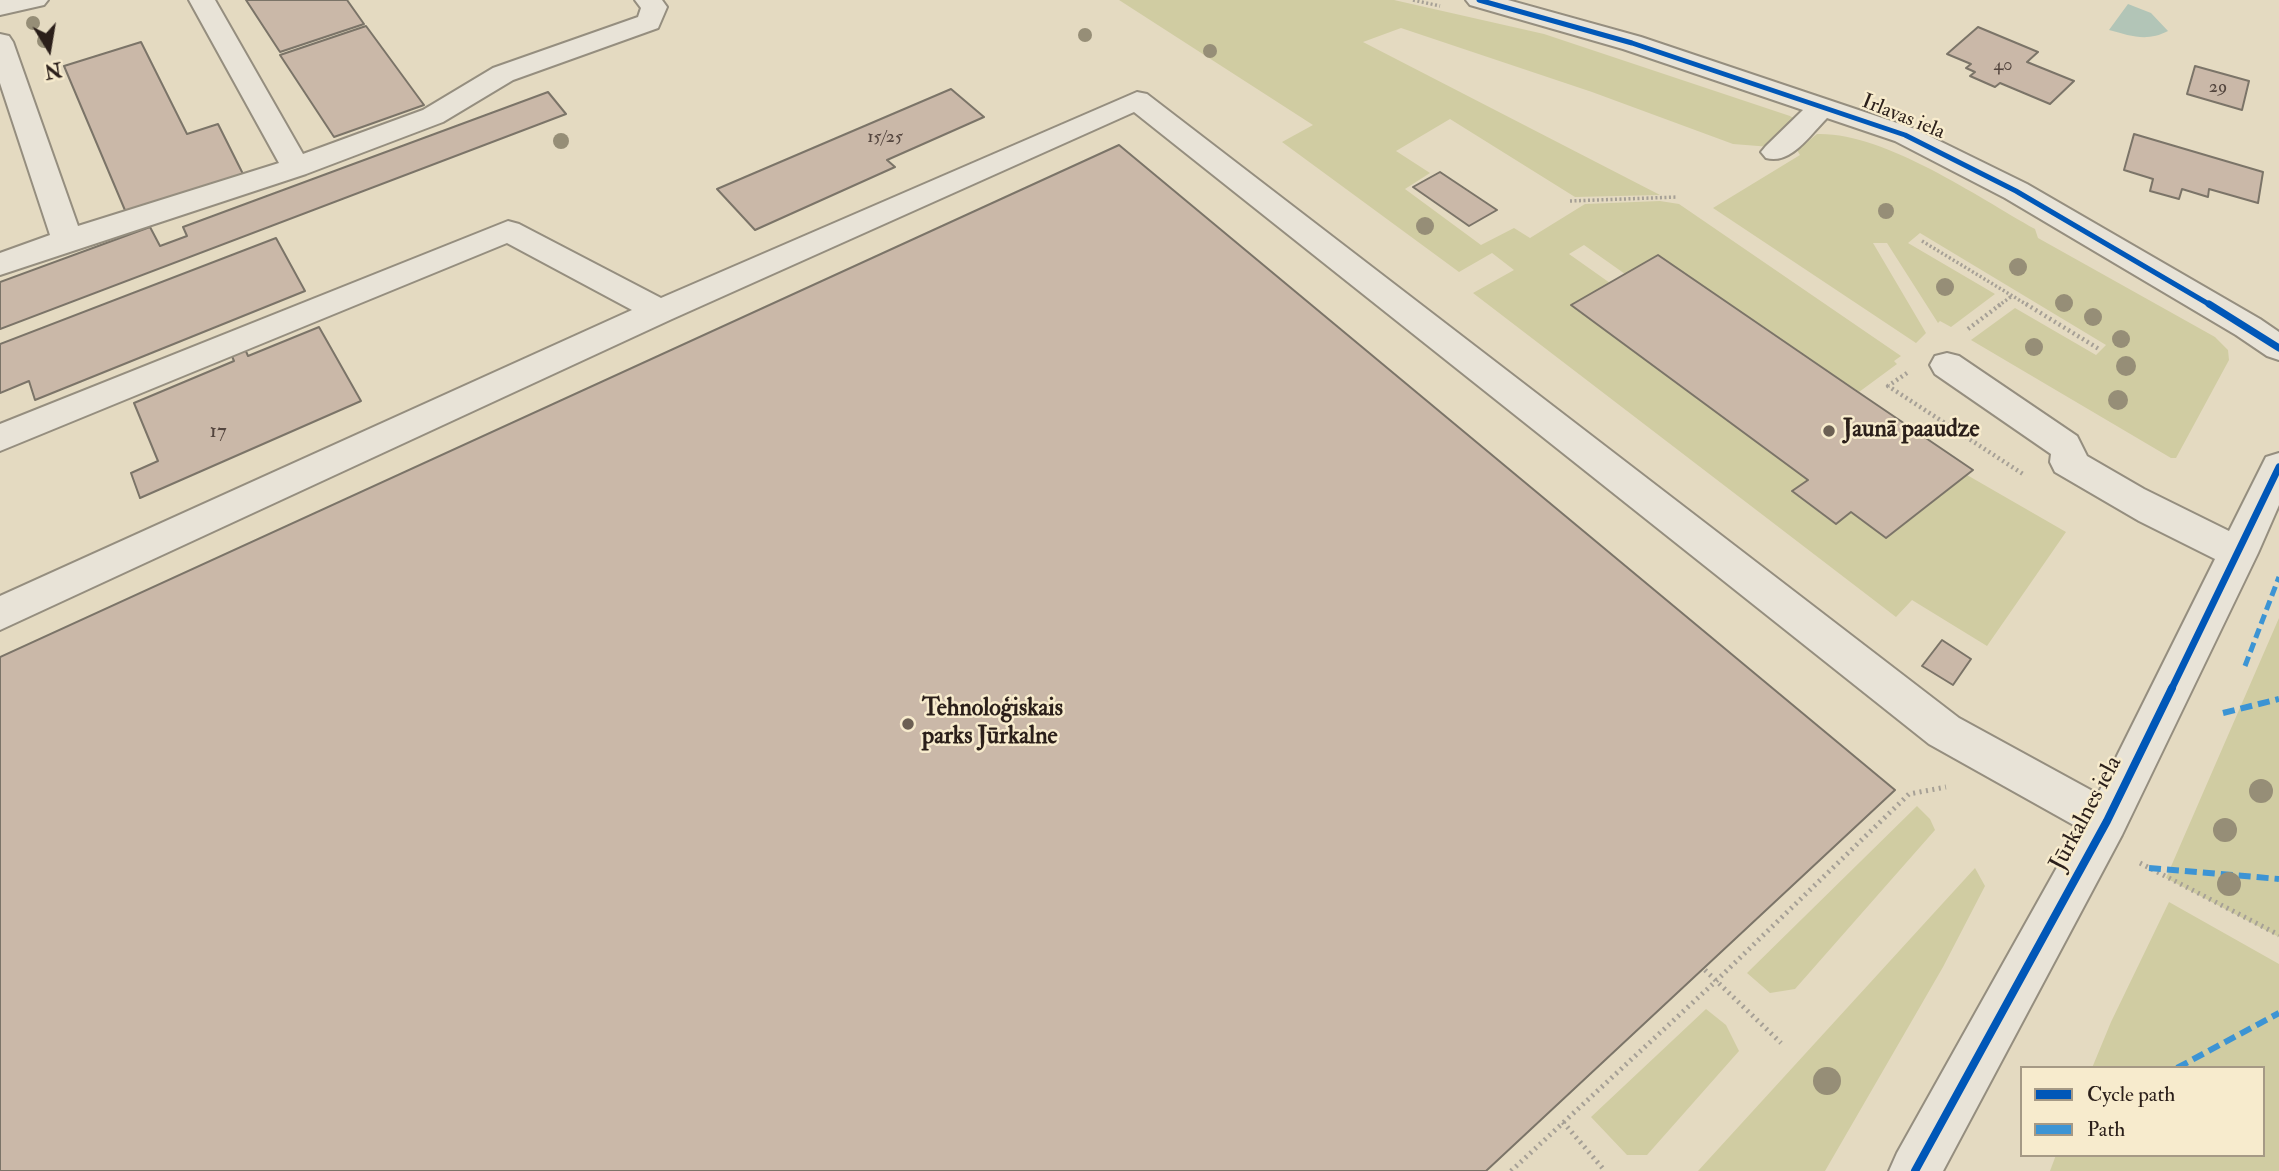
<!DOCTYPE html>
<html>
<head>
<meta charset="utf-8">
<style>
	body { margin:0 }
	#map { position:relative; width:2279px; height:1171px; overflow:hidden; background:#e4dac1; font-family:"IM FELL Double Pica",serif }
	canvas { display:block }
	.legend { position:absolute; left:2020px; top:1066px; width:245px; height:91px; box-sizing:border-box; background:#f7ebcd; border:2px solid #a59985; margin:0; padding:9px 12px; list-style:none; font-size:21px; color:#2b1f1a }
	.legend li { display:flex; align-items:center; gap:14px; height:35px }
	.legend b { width:35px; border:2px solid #a59985 }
	.north { position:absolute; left:14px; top:14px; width:70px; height:70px; -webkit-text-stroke:5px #f7ebcd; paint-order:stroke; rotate:169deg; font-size:19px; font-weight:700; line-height:28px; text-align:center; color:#2b1f1a }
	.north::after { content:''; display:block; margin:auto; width:24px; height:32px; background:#2b1f1a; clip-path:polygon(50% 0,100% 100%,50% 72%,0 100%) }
</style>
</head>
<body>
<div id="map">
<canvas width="2279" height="1171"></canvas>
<ul class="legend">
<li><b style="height:9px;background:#0057b8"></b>Cycle path</li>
<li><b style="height:9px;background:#3c94d4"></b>Path</li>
</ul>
<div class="north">N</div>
</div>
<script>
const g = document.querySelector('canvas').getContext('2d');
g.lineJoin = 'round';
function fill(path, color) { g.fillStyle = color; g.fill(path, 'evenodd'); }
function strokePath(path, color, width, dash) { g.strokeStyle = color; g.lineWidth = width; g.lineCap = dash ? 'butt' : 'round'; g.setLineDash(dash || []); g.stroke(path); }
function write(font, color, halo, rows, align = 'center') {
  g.font = font + ' "IM FELL Double Pica",serif'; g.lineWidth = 5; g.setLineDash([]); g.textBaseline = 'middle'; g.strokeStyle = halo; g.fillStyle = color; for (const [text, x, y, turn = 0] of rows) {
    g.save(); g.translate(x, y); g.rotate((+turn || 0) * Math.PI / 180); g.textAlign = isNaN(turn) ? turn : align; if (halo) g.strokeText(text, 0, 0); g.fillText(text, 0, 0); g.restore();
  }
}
fill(new Path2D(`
	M1119 0H1394L1544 34 1790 116 1798 121 1771 147 1733 144 1592 92 1401 28 1363 42 1660 195 1575 197 1450 119 1396 151 1430 173 1405 189 1481 245 1514 228 1530 238 1585 204 1660 201 1679 204 1901 356 1894 361 1897 364 1859 392 1658 255 1625 274 1584 245 1569 254 1610 283 1572 306 1808 480 1792 492 1835 524 1851 512 1887 538 1967 475 2066 532 1987 646 1912 600 1896 617 1473 293 1514 270 1492 253 1459 272 1282 142 1313 125Z
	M1817 134C1884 132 1976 196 2035 229L2038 238 2215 337 2228 350 2229 360 2176 458H2171L1971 340 2015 308 2096 355 2106 345 1920 233 1908 243 1995 294 1951 327 1940 321 1938 323 1887 243H1873L1926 333 1916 343 1713 208 1800 155 1797 150Z
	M2279 618V937L2166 878Z
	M1917 806 1930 819 1935 830 1795 989 1770 993 1747 973Z
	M1975 868 1985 886 1943 967 1825 1171H1698Z
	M2169 902 2279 964V1171H2050L2056 1155H2263V1068H2092L2111 1022Z
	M1706 1009 1726 1025 1739 1051 1647 1155H1627L1591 1117Z`), '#d0cca2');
fill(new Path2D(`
	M2128 4 2151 13 2168 31C2147 42 2131 36 2109 30Z`), '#b2c5b7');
const building = new Path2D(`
	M246 0H347L364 24 280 52Z
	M366 26 424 105 334 137 280 55Z
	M1978 27 2038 52 2027 62 2074 81 2050 104 2000 83 1995 87 1970 76 1975 72 1966 68 1971 64 1947 54Z
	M141 42 187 134 218 124 243 174 127 215 64 66Z
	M2195 66 2249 81 2242 110 2187 94Z
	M951 89 984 117 887 160 895 167 755 230 717 189Z
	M548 92 566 114 0 329V282L150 227 160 246 187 236 183 227Z
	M2134 134 2263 172 2258 203 2209 189 2208 197 2182 189 2179 199 2150 191 2153 179 2124 170Z
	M1119 145 1895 790 1486 1171H0V657Z
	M1440 172 1497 210 1469 226 1413 187Z
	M276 238 305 291 35 400 29 381 0 393V344Z
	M1658 255 1855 390 1973 470 1886 538 1851 512 1836 524 1792 491 1808 480 1571 305Z
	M319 327 361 401 140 498 131 473 158 461 134 403 234 361 231 354 245 349 248 356Z
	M1942 640 1971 659 1953 685 1922 666Z`);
fill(building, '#cab8a8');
strokePath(building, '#7b7468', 2);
const minor = new Path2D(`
	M0 0H48L44 5 0 15Z
	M189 0H215L303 154 423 110 493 68 638 17 641 8 635 0H662L667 7 658 28 513 80 443 122 306 174 0 275V253L50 235 0 83V34L9 36 13 42 78 226 279 163Z
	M1466 0H1508L1641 37 1915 129 2027 184 2260 319 2279 332V360L2267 356 2236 335 2005 198 1895 141 1827 118C1810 135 1791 165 1766 158L1761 152 1766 146 1803 110 1623 49 1470 5Z
	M1137 92 1147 94 1959 718 2098 794 2215 559 2139 521 2055 472 2050 462 2051 454 1935 374 1930 365 1935 356 1947 353 1959 356 2077 436 2087 456 2144 489 2229 531 2266 457 2279 453V505L2258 553 2122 835 1943 1171H1889L1897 1153 2079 828 1929 744 1134 112 672 319 0 630V596L632 310 507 243 0 451V424L508 221 519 224 661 298Z`);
strokePath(minor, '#958e7f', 4);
strokePath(new Path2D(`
	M1413 0 1440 6
	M1570 201 1677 197
	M1922 241 2029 306
	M1998 306 2012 296`), '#a6a096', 3.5, [2, 2.5]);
strokePath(new Path2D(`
	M2026 304 2099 349
	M1968 329 2001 304
	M1907 373 1888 386 2023 474`), '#a6a096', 4.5, [2, 3.5]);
strokePath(new Path2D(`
	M2140 863 2279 935
	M1705 970 1781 1043
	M1563 1122 1605 1171
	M1511 1171 1716 981 1909 794 1946 787`), '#a6a096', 5, [2, 4.5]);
fill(minor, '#e8e3d7');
strokePath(new Path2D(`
	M2245 666 2279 577`), '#3c94d4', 5, [10, 5]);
strokePath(new Path2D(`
	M2223 713 2279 699
	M2149 868 2279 879
	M2177 1068 2279 1013`), '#3c94d4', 6, [12, 6]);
strokePath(new Path2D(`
	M1479 0 1632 43 1905 135 2016 191 2212 306`), '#0057b8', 5);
strokePath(new Path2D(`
	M2209 304 2279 348
	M2171 690 2279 467`), '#0057b8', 7);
strokePath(new Path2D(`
	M1915 1171 2107 821 2172 688`), '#0057b8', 8);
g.fillStyle = '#968e77';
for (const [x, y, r] of [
	[33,23,7],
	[1085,35,7],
	[44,41,7],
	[1210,51,7],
	[561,141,8],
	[1886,211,8],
	[1425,226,9],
	[2018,267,9],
	[1945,287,9],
	[2064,303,9],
	[2093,317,9],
	[2121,339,9],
	[2034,347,9],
	[2126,366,10],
	[2118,400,10],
	[2261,791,12],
	[2225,830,12],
	[2229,884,12],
	[1827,1081,14]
]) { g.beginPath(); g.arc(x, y, r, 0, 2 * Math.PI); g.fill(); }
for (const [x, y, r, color] of [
	[1829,431,7,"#6c6054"],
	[908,724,7,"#6c6054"]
]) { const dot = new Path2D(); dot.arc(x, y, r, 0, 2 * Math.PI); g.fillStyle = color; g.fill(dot); strokePath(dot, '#f7ebcd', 2.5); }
write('18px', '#53453e', null, [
	["40",2003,66],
	["29",2218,88],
	["15/25",885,138]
]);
write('21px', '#2b1f1a', '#f7ebcd', [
	["Irlavas iela",1903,118,22]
]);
write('21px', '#53453e', null, [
	["17",218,432]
]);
write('bold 24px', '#2b1f1a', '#f7ebcd', [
	["Jaunā paaudze",1843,431],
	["Tehnoloģiskais",922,710],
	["parks Jūrkalne",922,738]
], 'left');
write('24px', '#2b1f1a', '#f7ebcd', [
	["Jūrkalnes iela",2087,814,-62]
]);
</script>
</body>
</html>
